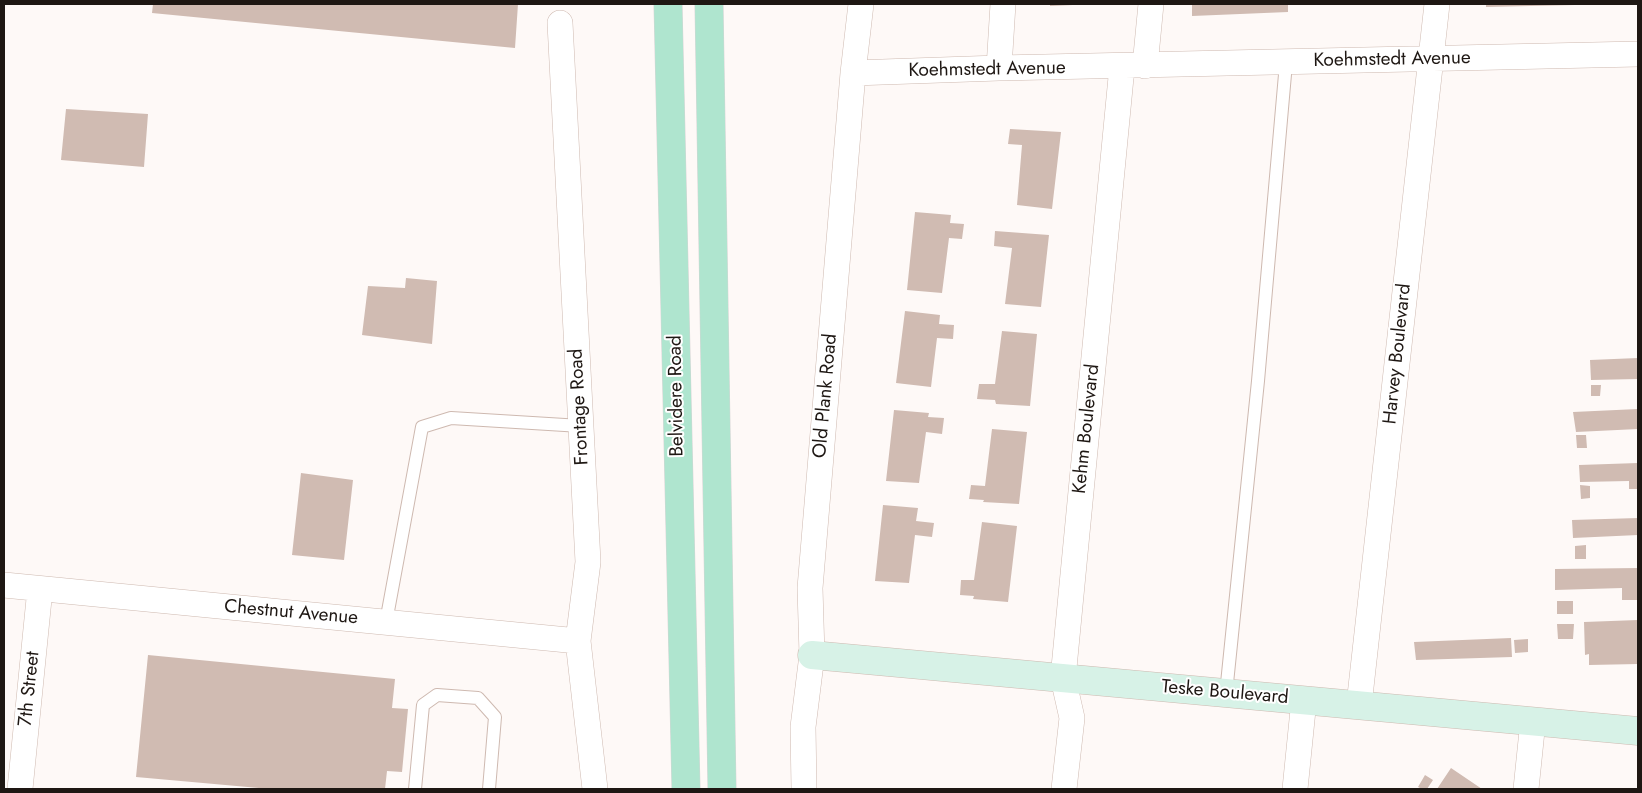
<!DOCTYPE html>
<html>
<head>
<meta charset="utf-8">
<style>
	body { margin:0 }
	#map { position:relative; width:1642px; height:793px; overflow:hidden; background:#fef9f7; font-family:Jost,sans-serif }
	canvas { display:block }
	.frame { position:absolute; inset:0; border:5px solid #1e1713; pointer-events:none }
</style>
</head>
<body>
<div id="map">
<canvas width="1642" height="793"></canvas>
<div class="frame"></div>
</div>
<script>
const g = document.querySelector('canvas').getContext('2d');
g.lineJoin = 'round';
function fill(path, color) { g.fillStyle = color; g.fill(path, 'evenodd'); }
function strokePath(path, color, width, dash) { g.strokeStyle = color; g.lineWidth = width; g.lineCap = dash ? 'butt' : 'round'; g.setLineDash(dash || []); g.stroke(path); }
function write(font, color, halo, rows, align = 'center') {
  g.font = font + ' Jost,sans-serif'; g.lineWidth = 4; g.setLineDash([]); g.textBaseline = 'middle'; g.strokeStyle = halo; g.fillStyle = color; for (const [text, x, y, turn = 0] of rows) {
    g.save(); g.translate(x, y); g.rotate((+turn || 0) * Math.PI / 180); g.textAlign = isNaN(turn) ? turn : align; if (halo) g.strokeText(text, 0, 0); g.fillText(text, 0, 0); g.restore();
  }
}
fill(new Path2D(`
	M153 4H518L515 48 152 13Z
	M1050 4H1073V5L1050 6Z
	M1192 4H1288V12L1192 16Z
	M1486 4H1575V5L1486 7Z
	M66 109 148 114 144 167 61 160Z
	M1010 129 1061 132 1052 209 1017 205 1022 145 1008 144Z
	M915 212 951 215 950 223 964 224 962 239 949 238 942 293 907 290Z
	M995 231 1049 235 1041 307 1005 304 1012 248 994 246Z
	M406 278 437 281 432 344 362 335 368 286 405 288Z
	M905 311 940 315 939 324 954 325 953 339 937 338 931 387 896 383Z
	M1002 331 1037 334 1030 406 996 404 995 400 977 399 979 384H995Z
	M1638 358V379L1591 380 1590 360Z
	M1591 385H1601L1600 396H1591Z
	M1638 409V429L1576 432 1573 412Z
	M894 410 929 413 928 417 944 418 942 434 926 432 919 483 886 481Z
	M992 429 1027 432 1019 504 983 502 984 500 969 499 971 485 985 486Z
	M1576 435H1586L1587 448H1577Z
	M1638 463V489H1629V481L1580 482 1579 465Z
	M301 473 353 480 344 560 292 555Z
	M1580 485 1590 486V498L1581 499Z
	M883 505 918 508 916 521 934 523 932 537 915 535 909 583 875 581Z
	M1638 518V535L1573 538 1572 520Z
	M982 522 1017 526 1008 602 973 599 974 596 960 595 961 580H974Z
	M1586 545V559H1575V546Z
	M1638 568V600H1622V588L1555 590V569Z
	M1557 601H1573V614H1557Z
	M1638 620V664L1589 665V654L1585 655 1584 622Z
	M1557 624H1574L1573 639H1558Z
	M1511 638 1512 657 1416 660 1414 642Z
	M1528 639V652L1515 653 1514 640Z
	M148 655 395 679 392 708 408 709 402 772 387 771 385 789H270L136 777Z
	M1451 768 1482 789H1437Z
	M1425 775 1433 780 1427 789H1422L1418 787Z`), '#d0bbb2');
const lane = new Path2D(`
	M386 622 422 427 451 418 581 426
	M1226 693 1258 381 1286 63
	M415 789 423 705 437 695 478 698 495 717 489 789`);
const street = new Path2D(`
	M560 23 588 562 578 641 595 789
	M1145 66 1151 4
	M999 68 1003 4
	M853 73 999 68 1638 54
	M4 585 578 641
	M1359 705 1437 4
	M20 789 40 589
	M804 789 803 727 812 655 810 588 853 73 861 4
	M1064 789 1072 718 1063 678 1122 67
	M1295 789 1304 700
	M1526 789 1533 721`);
const secondary = new Path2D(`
	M812 655 1638 731`);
const primary = new Path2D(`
	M668 4 686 789
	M709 4 722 789`);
strokePath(lane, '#ceb9b0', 14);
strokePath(street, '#ceb9b0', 26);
strokePath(secondary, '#ceb9b0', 29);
strokePath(primary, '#d6d5d5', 29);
strokePath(lane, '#fff', 12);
strokePath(street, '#fff', 25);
strokePath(secondary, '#d7f2e7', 28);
strokePath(primary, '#afe5cf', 28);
write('19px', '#1e1713', '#fff', [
	["Koehmstedt Avenue",1392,60,-1],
	["Koehmstedt Avenue",987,70,-1],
	["Harvey Boulevard",1398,354,-84],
	["Belvidere Road",677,396,-91],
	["Old Plank Road",826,396,-85],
	["Frontage Road",580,407,-93],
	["Kehm Boulevard",1087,429,-84],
	["Chestnut Avenue",291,613,5],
	["7th Street",30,689,-84],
	["Teske Boulevard",1225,693,5]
]);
</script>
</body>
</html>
